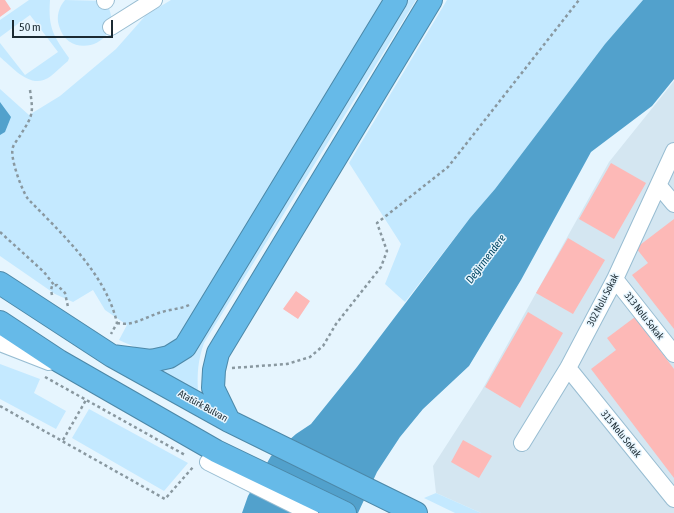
<!DOCTYPE html>
<html>
<head>
<meta charset="utf-8">
<style>
	body { margin:0 }
	#map { position:relative; width:674px; height:513px; overflow:hidden; background:#e6f5fe; font-family:"Asap Condensed",sans-serif }
	canvas { display:block }
	.scale { position:absolute; left:12px; top:20px; width:101px; height:18px; box-sizing:border-box; border:2px solid #1b2a32; border-top:0; padding-left:5px; font-size:12px; line-height:14px; white-space:nowrap; color:#1b2a32; -webkit-text-stroke:3px #e6f5fe; paint-order:stroke }
</style>
</head>
<body>
<div id="map">
<canvas width="674" height="513"></canvas>
<div class="scale">50 m</div>
</div>
<script>
const g = document.querySelector('canvas').getContext('2d');
g.lineJoin = 'round';
function fill(path, color) { g.fillStyle = color; g.fill(path, 'evenodd'); }
function strokePath(path, color, width, dash) { g.strokeStyle = color; g.lineWidth = width; g.lineCap = dash ? 'butt' : 'round'; g.setLineDash(dash || []); g.stroke(path); }
function write(font, color, halo, rows, align = 'center') {
  g.font = font + ' "Asap Condensed",sans-serif'; g.lineWidth = 3; g.setLineDash([]); g.textBaseline = 'middle'; g.strokeStyle = halo; g.fillStyle = color; for (const [text, x, y, turn = 0] of rows) {
    g.save(); g.translate(x, y); g.rotate((+turn || 0) * Math.PI / 180); g.textAlign = isNaN(turn) ? turn : align; if (halo) g.strokeText(text, 0, 0); g.fillText(text, 0, 0); g.restore();
  }
}
fill(new Path2D(`
	M674 81V513H481L436 493 433 466 482 390 609 162Z`), '#d4e6f1');
fill(new Path2D(`
	M29 0H50C48 28 53 35 69 58L68 61C62 66 57 71 51 76 32 91 14 69 0 57V43L25 75 58 52 30 15 0 37V20Z
	M65 0 105 1C131 41 70 65 59 26 56 16 59 7 65 0Z
	M171 0H385L179 338C153 355 145 352 119 340L127 325 105 310 93 290 73 302 55 294 0 256V89L29 115 60 96 116 49 146 15Z
	M408 0H416L204 343C198 360 197 373 198 391L159 370 372 56Z
	M447 0H643L605 44 495 189 470 218 405 302 385 284 401 244 349 163Z
	M0 364 40 379 34 393 66 411 56 429 0 399Z
	M89 409 188 463 164 491 72 438Z
	M436 493 481 513H455L424 498Z`), '#c4e9ff');
fill(new Path2D(`
	M643 0H674V79L652 106 591 152 521 280 469 366 423 409 400 437 377 472 358 513H242L248 496 271 456 296 434 311 424 357 367 470 218 495 189 605 44Z
	M0 102 11 117 5 132 0 135Z`), '#52a1cc');
fill(new Path2D(`
	M0 0H5L11 9 0 17Z
	M611 163 646 183 614 239 579 219Z
	M674 219V329L632 275 648 263 636 248Z
	M568 238 605 260 573 314 536 293Z
	M296 291 310 301 298 319 283 309Z
	M528 312 563 333 520 408 485 387Z
	M635 317 674 369V478L591 369 616 350 607 338Z
	M463 440 492 456 479 478 451 462Z`), '#fdb9b7');
const minor = new Path2D(`
	M105 1 106 0
	M111 27 154 0
	M659 186 674 204
	M615 279 674 354
	M0 343 49 362
	M568 368 674 499
	M522 443 568 368 615 279 674 151
	M208 462 310 513`);
const highway = new Path2D(`
	M0 283 112 356 229 421 416 513
	M0 322 59 361 216 451 345 513
	M112 356 151 361 169 357 185 347 396 0
	M229 421 213 388 214 370 218 353 431 0`);
strokePath(minor, '#98bdd2', 18);
strokePath(highway, '#4c88a8', 24);
strokePath(new Path2D(`
	M30 90C33 112 34 114 21 134 19 138 15 142 13 147 9 156 22 191 28 199 62 234 106 274 117 323L111 334
	M0 232 44 272 54 285
	M52 295 51 290 52 286 57 285 65 293 68 307
	M117 323C133 327 147 316 162 312 171 309 181 309 189 305
	M232 368 287 364 310 357 323 346 336 324 381 267 387 251 377 223 448 167 579 0
	M45 377 185 455
	M0 406 165 499 194 466
	M63 440 86 400`), '#8998a0', 2.5, [3, 3]);
strokePath(minor, '#fff', 16);
strokePath(highway, '#66bae8', 22);
write('10px', '#1b2a32', '#e6f5fe', [
	["302 Nolu Sokak",603,300,-63],
	["313 Nolu Sokak",644,316,52],
	["Atatürk Bulvarı",203,406,29],
	["315 Nolu Sokak",621,434,51]
]);
write('italic 11px', '#024764', '#e6f5fe', [
	["Değirmendere",486,259,-53]
]);
</script>
</body>
</html>
